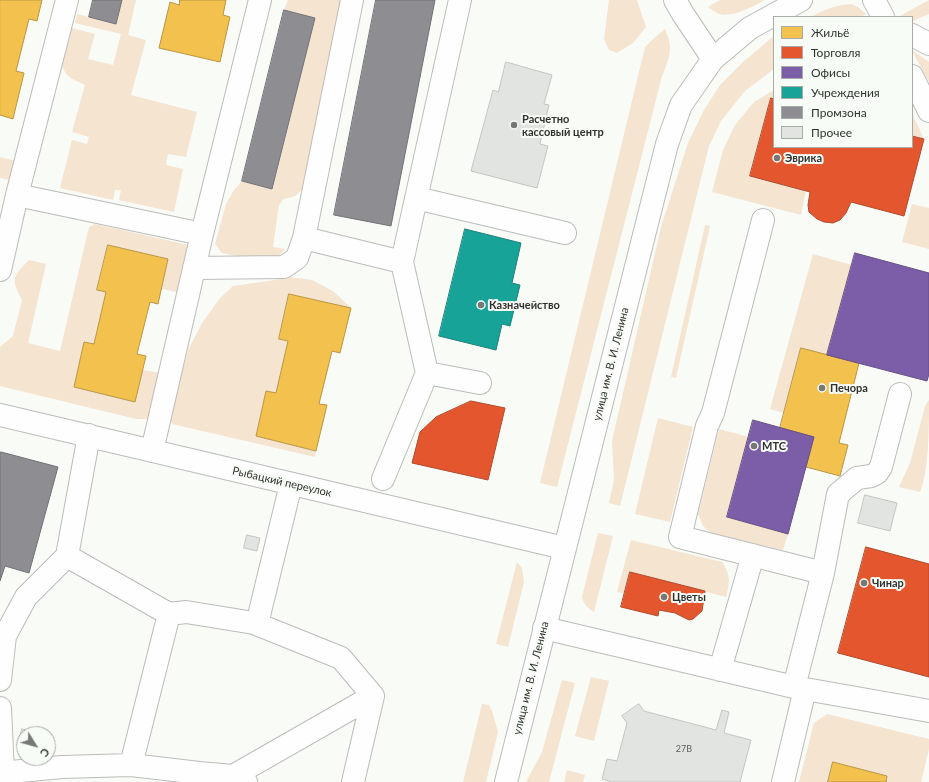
<!DOCTYPE html>
<html>
<head>
<meta charset="utf-8">
<style>
	body { margin:0 }
	#map { position:relative; width:929px; height:782px; overflow:hidden; background:#f9fbf7; font-family:Lato,sans-serif }
	canvas { display:block }
	.legend { position:absolute; left:773px; top:16px; width:140px; height:132px; box-sizing:border-box; background:#f8fcf6; border:1px solid #a8aba7; margin:0; padding:5px 7px; list-style:none; font-size:12px; color:#313230 }
	.legend li { display:flex; align-items:center; gap:8px; height:20px }
	.legend b { width:20px; border:1px solid #a8aba7 }
	.north { position:absolute; left:16px; top:726px; width:40px; height:40px; box-sizing:border-box; background:#f8fcf6; border:1px solid #a8aba7; border-radius:50%; rotate:127deg; font-size:11px; font-weight:700; line-height:16px; text-align:center; color:#313230 }
	.north::after { content:''; display:block; margin:auto; width:14px; height:18px; background:#777876; clip-path:polygon(50% 0,100% 100%,50% 72%,0 100%) }
</style>
</head>
<body>
<div id="map">
<canvas width="929" height="782"></canvas>
<ul class="legend">
<li><b style="height:11px;background:#f2c14e"></b>Жильё</li>
<li><b style="height:11px;background:#e4572e"></b>Торговля</li>
<li><b style="height:11px;background:#7b5ea7"></b>Офисы</li>
<li><b style="height:11px;background:#17a398"></b>Учреждения</li>
<li><b style="height:11px;background:#8d8d92"></b>Промзона</li>
<li><b style="height:11px;background:#e2e4e2"></b>Прочее</li>
</ul>
<div class="north">С</div>
</div>
<script>
const g = document.querySelector('canvas').getContext('2d');
g.lineJoin = 'round';
function fill(path, color) { g.fillStyle = color; g.fill(path, 'evenodd'); }
function strokePath(path, color, width, dash) { g.strokeStyle = color; g.lineWidth = width; g.lineCap = dash ? 'butt' : 'round'; g.setLineDash(dash || []); g.stroke(path); }
function write(font, color, halo, rows, align = 'center') {
  g.font = font + ' Lato,sans-serif'; g.lineWidth = 4; g.setLineDash([]); g.textBaseline = 'middle'; g.strokeStyle = halo; g.fillStyle = color; for (const [text, x, y, turn = 0] of rows) {
    g.save(); g.translate(x, y); g.rotate((+turn || 0) * Math.PI / 180); g.textAlign = isNaN(turn) ? turn : align; if (halo) g.strokeText(text, 0, 0); g.fillText(text, 0, 0); g.restore();
  }
}
fill(new Path2D(`
	M122 0H136L128 35 146 40 131 95 197 112 186 157 168 154 166 165 183 169 174 212 119 200 121 190H115L113 200 60 188 72 140 87 144 89 137 72 132 85 85C75 80 66 78 62 66L72 28 95 34 88 59 113 65 121 34 75 23 77 14 116 24Z
	M288 0H348L303 189 295 196 284 199 279 205 273 247 285 249C283 251 281 254 278 256 265 263 236 256 222 253L215 244 226 204 234 190 242 181 273 188 315 18 284 10Z
	M609 0H637L646 27 633 43 617 53 609 50 604 39Z
	M720 0H765C754 6 732 18 719 14 715 12 711 9 708 7Z
	M929 0V14L913 21 912 22V17H898Z
	M851 4 858 7 866 14 861 17H810C824 10 835 5 851 4Z
	M665 29C675 51 668 59 661 80L557 487 540 483 645 47 653 39Z
	M774 36V69L745 91 721 121 709 146 620 506 609 503 614 480 612 441 661 227 688 143 704 110 720 85 743 62Z
	M912 50 929 62V82L912 51Z
	M774 90V99H771L750 175 806 190 801 215 712 192 723 150 735 125 754 102Z
	M912 113 924 139 912 136Z
	M0 157 20 162 16 181 0 178Z
	M912 204 929 208V249L902 242Z
	M95 224 193 246 183 293 162 289 168 259 108 245 97 290 106 292 94 344 84 342 74 387 135 402 142 370 163 373 150 418 146 419H136L0 386V347L13 336 22 300C11 279 12 277 29 260L46 264 28 343 60 351 89 227Z
	M705 225 710 226 676 378 671 377Z
	M813 254 852 265 828 355 801 348 784 413 770 409Z
	M289 277 312 280 333 291 351 308 289 294 279 339 288 341 276 393 266 391 256 436 316 451 315 457 172 424 169 417 189 348 202 323 220 298 233 286 269 281Z
	M929 400C929 425 929 472 920 492L899 487 910 463 925 406Z
	M658 418 693 427 670 522 635 514Z
	M719 429 749 437 727 517 788 534 783 550 711 533 703 526 698 514Z
	M598 533 613 536 594 612C587 608 584 604 582 597Z
	M631 540 722 562C731 576 730 582 726 597L630 572 624 593 617 592Z
	M517 562 522 568 524 582 508 647 496 644Z
	M591 677 609 681 594 741 575 736Z
	M562 680 575 683 549 782H526L542 752Z
	M482 704 489 705 492 711 498 732 486 782H463Z
	M827 714 929 739V749L921 782H886L887 776 834 762 828 782H799L814 723Z
	M567 770 585 775 583 782H564Z`), '#f4e4d0');
const homes = new Path2D(`
	M0 0H42L37 21 29 19 16 71 24 73 13 119 0 115Z
	M180 0H226L223 15 230 17 220 62 159 48 170 2 179 5Z
	M108 245 168 259 158 304 150 302 137 354 146 356 135 402 74 387 84 342 94 344 106 292 97 290Z
	M289 294 351 308 340 353 332 351 319 404 327 405 316 451 256 436 266 391 276 393 288 341 279 339Z
	M801 348 859 363 839 443 848 445 840 476 806 467 814 437 780 428Z
	M833 762 887 776 886 782H828Z`);
fill(homes, '#f2c14e');
strokePath(homes, '#b89645', 1);
const shops = new Path2D(`
	M771 98 774 99V147H912V136L924 139 904 216 851 202 846 213 840 220 833 223 824 222 817 219 809 212 808 205 810 192 750 176Z
	M471 401 505 408 488 480 412 463 420 432 436 417Z
	M866 547 929 564V677L838 653Z
	M630 572 705 591 702 611 693 619 689 620 675 613 659 610 658 616 621 607Z`);
fill(shops, '#e4572e');
strokePath(shops, '#ae4c2f', 1);
const offices = new Path2D(`
	M855 253 929 273V374L927 381 827 355Z
	M753 420 814 437 788 534 727 517Z`);
fill(offices, '#7b5ea7');
strokePath(offices, '#655183', 1);
const public = new Path2D(`
	M465 229 521 243 512 283 520 285 510 326 502 324 496 350 439 336Z`);
fill(public, '#17a398');
strokePath(public, '#1f8179', 1);
const industry = new Path2D(`
	M93 0H122L116 24 89 17Z
	M376 0H435L391 226 334 215Z
	M284 10 315 18 272 189 242 181Z
	M1 452 58 467 29 573 5 566 0 581V457Z`);
fill(industry, '#8d8d92');
strokePath(industry, '#717275', 1);
const building = new Path2D(`
	M506 62 552 75 544 104 549 105 540 144 548 146 537 188 471 171 493 90 498 92Z
	M865 495 897 503 890 531 858 523Z
	M247 535 260 538 257 551 244 548Z
	M639 704 644 711 716 730 722 710 729 712 724 733 751 740 740 782H611L602 779 607 759 617 761 627 723 622 716Z
	M22 729 41 734H24V744L19 743Z`);
fill(building, '#e2e4e2');
strokePath(building, '#c3c5c3', 1);
const minor = new Path2D(`
	M352 0 304 238 402 262 427 373
	M675 0 683 14 713 59
	M874 0 883 17
	M912 35 929 44
	M912 76 929 111
	M17 195 202 234 152 451
	M416 198 565 233
	M763 220 713 413 707 426 680 537 823 573 794 687
	M202 234 260 0
	M402 262 460 0
	M194 268 284 267 297 258 304 238
	M0 270 17 195 67 0
	M0 415 564 548
	M89 435 67 556 169 614 186 612 254 623 341 658 373 696 353 782
	M383 479 427 373 480 383
	M823 573 838 494 857 478 871 476 877 473 881 467 900 394
	M257 624 291 484
	M544 628 794 687 929 711
	M720 670 753 555
	M0 680 5 636 26 597 67 556
	M0 708 3 773 1 782
	M131 765 169 614
	M0 773 62 767 131 765 199 773 233 776 246 782
	M233 776 373 696
	M783 782 805 689`);
const major = new Path2D(`
	M506 782 667 144 681 105 713 59 750 28 801 0`);
strokePath(minor, '#bbbcba', 24);
strokePath(major, '#bbbcba', 24);
strokePath(minor, '#fefefe', 22);
strokePath(major, '#fefefe', 22);
for (const [x, y, r, color] of [
	[514,125,4,"#777876"],
	[777,158,4,"#777876"],
	[481,305,4,"#777876"],
	[822,388,4,"#777876"],
	[754,446,4,"#777876"],
	[864,583,4,"#777876"],
	[664,597,4,"#777876"]
]) { const dot = new Path2D(); dot.arc(x, y, r, 0, 2 * Math.PI); g.fillStyle = color; g.fill(dot); strokePath(dot, '#f8fcf6', 1.5); }
write('9px', '#5f605e', null, [
	["27В",684,749]
]);
write('bold 11px', '#313230', '#f8fcf6', [
	["Расчетно",522,119],
	["кассовый центр",522,132],
	["Эврика",785,158],
	["Казначейство",489,305],
	["Печора",830,388],
	["МТС",762,446],
	["Чинар",872,583],
	["Цветы",672,597]
], 'left');
write('11px', '#313230', '#f8fcf6', [
	["улица им. В. И. Ленина",611,364,-76],
	["Рыбацкий переулок",282,482,13],
	["улица им. В. И. Ленина",531,678,-76]
]);
</script>
</body>
</html>
